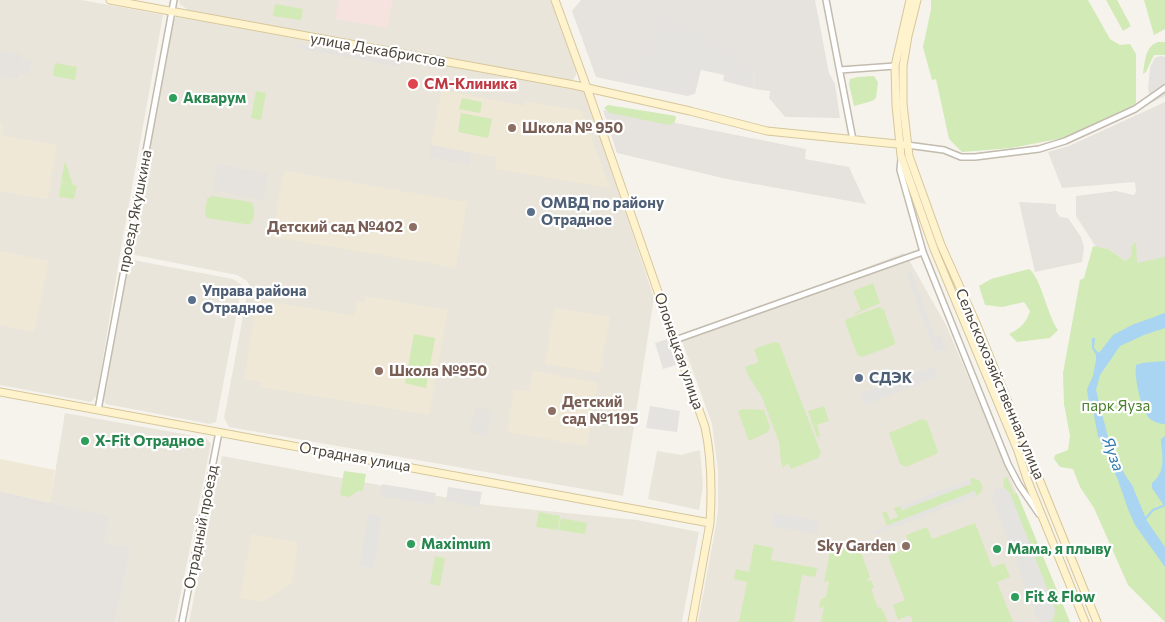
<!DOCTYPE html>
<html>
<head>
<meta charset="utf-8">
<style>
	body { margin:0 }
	canvas { display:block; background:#f6f3ec }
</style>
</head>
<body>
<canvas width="1165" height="622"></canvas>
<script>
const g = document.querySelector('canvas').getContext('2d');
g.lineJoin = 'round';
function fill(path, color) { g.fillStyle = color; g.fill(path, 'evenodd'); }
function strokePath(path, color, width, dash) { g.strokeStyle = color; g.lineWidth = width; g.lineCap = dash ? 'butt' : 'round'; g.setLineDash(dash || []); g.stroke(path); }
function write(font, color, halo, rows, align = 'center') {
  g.font = font + ' Commissioner,sans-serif'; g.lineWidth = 4.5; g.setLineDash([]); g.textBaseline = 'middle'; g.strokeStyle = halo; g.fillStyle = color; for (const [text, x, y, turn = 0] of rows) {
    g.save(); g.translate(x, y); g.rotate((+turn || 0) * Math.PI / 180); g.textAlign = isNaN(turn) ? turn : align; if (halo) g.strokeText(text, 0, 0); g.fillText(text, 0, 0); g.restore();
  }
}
fill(new Path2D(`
	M0 0H82L163 15 120 254 97 395 91 402 0 385Z
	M179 0H551L576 69V75L573 80 569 81 191 12 180 4Z
	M177 17 583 91 586 94 654 298 623 496 229 427 224 418 249 284 247 281 237 275 135 255 130 249 174 19Z
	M904 253 909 260 946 325 1004 461 1066 622H698L716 525 718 509V470L712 424 681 338Z
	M133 260 233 279 242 285 216 422 210 424 106 404 104 400 128 263Z
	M65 413 206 438 211 444 175 622H115L131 548 104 542 50 503Z
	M700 450 703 486 699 510 648 499 657 451 681 455Z
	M222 456 487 505 637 520 699 532 682 622H189Z`), '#eae5da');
fill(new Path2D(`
	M581 0H815L829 73 835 84 840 118 785 117 769 98 770 91 755 89 754 71 665 17 624 83 596 77 572 11Z
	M0 51 22 54V59L32 60 29 75 19 73 18 79 0 76Z
	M1165 102V266L1136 267 1108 249 1096 247 1076 216V196L1116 191 1134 195 1136 191 1135 182 1062 188 1048 152 1069 146Z
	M603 110 681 124 806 149 805 159 849 167 866 204 727 179 617 153Z
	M431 145 471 153 469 165 429 157Z
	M218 164 268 174 263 200 213 190Z
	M1019 202 1056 204V211L1060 217 1068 218 1081 237 1084 247 1082 262 1035 272Z
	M476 407 492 411 487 436 470 432Z
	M0 491 109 517 104 542 131 548 115 622H0Z`), '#e6e2dd');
fill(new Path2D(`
	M442 90 524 106 525 101 582 111 610 188 495 169 497 157 431 145Z
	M0 123H3L1 136 57 145 48 199 0 191Z
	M284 171 467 202 456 268 272 237Z
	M0 251 49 261 34 332 0 325Z
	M366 296 448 310 429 415 260 387 261 382 244 379 257 299 354 316 357 301 365 303Z
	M554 308 610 317 600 373 545 364Z
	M533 371 598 383 587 446 507 432 514 389 529 391Z
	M0 459 55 470 50 503 0 491Z
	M252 534 298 543 292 583 262 602 240 598Z`), '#efe8d6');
fill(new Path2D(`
	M339 0H392L388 28 335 19Z`), '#f6e3e0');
fill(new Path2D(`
	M931 0H1088L1110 39 1120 45 1130 44 1136 54V104L1063 138 1011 148 962 152 949 139 936 79 932 80 923 47 931 9Z
	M1106 0H1117L1131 26 1123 31Z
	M1144 0H1165V29L1154 35Z
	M275 4 303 9 301 20 273 16Z
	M1158 42H1165V55H1154L1146 72 1143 74C1145 62 1145 46 1158 42Z
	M55 63 77 67 75 80 53 76Z
	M874 76 878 82 876 98 872 101 854 106 849 84 850 79 858 77Z
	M256 91 266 93 261 120 251 118Z
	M462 98 482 102 480 113 459 109Z
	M608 105 676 116 675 122 670 125 610 113 604 108Z
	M461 113 492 119 488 138 458 132Z
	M65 161 73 185 77 186 74 199 59 197 61 183 70 184 61 182Z
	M212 196 251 202C256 208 255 218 250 224H245L207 218 205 213 207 199Z
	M1136 242 1137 263 1165 257V622L1128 585 1094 508 1080 487 1073 469 1060 467 1054 459 1055 455 1068 450 1070 436 1064 404 1063 373 1080 280 1084 278 1093 246 1108 249 1126 261 1131 256 1132 245Z
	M1029 269C1041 277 1047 315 1058 330L1050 338 1017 342 1009 334C1021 328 1026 323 1030 311L1024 302 1002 307 985 305 979 286 991 279Z
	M873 283 880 303 855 314 854 313 861 310 853 291Z
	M879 307 884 310 895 342 894 345 862 357 859 356 857 354 845 322 847 319Z
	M414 334 435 338 426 388 405 383Z
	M774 342 779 343 821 453 818 458 791 469 789 465 787 464 783 468 781 461 779 442 762 397 749 377 745 367 759 362 754 349Z
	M824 406 829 421 817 425 820 436 817 437 808 411Z
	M744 409 764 410 770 427 768 432 749 441 738 411Z
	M922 419 927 421 938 452 936 454 906 467 900 464 889 433Z
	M344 471 366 474 363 491H358L349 497 340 495Z
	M1007 477 1014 494 1017 493 1070 622H1050L1053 618 1054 608 1010 493 1003 487 1004 479Z
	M972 478 979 480C984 486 984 492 976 496L974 491 938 506 939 510 899 521 888 528 882 513 886 511 890 520 898 517 894 508 900 506 902 510H904L955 485 957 489 971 484 970 479Z
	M539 512 560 516 558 530 536 527Z
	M561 518 587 523 585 534 559 530Z
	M975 523 992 567 1004 563 1010 577 997 582 1013 622H913L910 615 898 620 893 605 905 600 888 556 910 547 906 535 927 527 932 539Z
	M863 541 861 552 870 577 867 579 868 581 871 580 874 588 871 589 878 608 881 607 888 622H821L824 607 819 608 821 599 826 597 829 581 824 582 830 552Z
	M754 544 773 548 771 560 817 568 815 577 802 575 794 622H739L747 582 734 579 736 569 749 572Z
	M435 556 445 558 440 586 430 584Z`), '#d2eab5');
fill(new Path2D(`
	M665 16 682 27H691L754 71 755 89 723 81 724 75 701 70 695 94 687 96 624 83Z
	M297 44 403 63 402 67 297 48Z
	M1160 56 1165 57V96L1151 103 1148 89 1150 67 1155 58Z
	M911 271 935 337 941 335 946 349 935 352 906 273Z
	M667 339 676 365 663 369 655 343Z
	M933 366 938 377 865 405 860 393Z
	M650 406 680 411 677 432 646 428Z
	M970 479 971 484 902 510 900 506Z
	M382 484 436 493 434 505 380 496Z
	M448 487 482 492 479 507 446 501Z
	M996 487 1005 488 1011 496 1055 609 1054 618 1050 622H1040L1037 617 992 499Z
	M975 491 976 496 874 535 873 531Z
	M774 513 819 521 817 534 771 526Z
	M368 514 382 516 374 568 360 566Z`), '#e5e3e0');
fill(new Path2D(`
	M1165 313V328L1144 335 1120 346 1100 375 1096 390 1108 437 1125 475 1132 485 1147 521 1165 547V567L1135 525 1128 509 1118 480 1098 436 1093 411 1089 404 1087 389 1093 376 1096 360V355L1092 348V338H1095L1094 348 1099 353 1113 335 1132 325Z
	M1165 361V424C1160 424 1154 422 1150 419 1141 410 1134 377 1136 365L1142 363Z
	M1165 436V507L1152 488V483C1165 472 1163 460 1161 442V439Z`), '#a9d4f2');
strokePath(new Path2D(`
	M1145 519 1153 510 1163 506`), '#a9d4f2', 2);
const street = new Path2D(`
	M826 0 853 140
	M840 70 895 66
	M907 145 944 150 961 157H975L1039 149 1065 141 1135 109 1165 88
	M901 159 900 170 923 252 1008 464 1019 485 1039 514
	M675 340 923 252
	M98 410 174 0
	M182 622 219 432`);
const secondary = new Path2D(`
	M110 0 574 85 690 111 767 131 907 145
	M555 0 587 88 705 427C712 459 712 490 710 523L692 622
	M910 0 895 66 896 105 901 156 934 249 1018 451 1027 479 1085 622
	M917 0 908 36 903 66V104L909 156 941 245 976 323 1097 622
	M0 392 710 523`);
strokePath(street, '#c2bbae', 8);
strokePath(secondary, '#d6c79b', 9);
strokePath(street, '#fff', 5);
strokePath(secondary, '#fff3cd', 7);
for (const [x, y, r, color] of [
	[413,84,6,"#e0444e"],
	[173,98,5,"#2e9e5b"],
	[512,128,5,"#8d6e63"],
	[531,212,5,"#5c6f8a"],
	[413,227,5,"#8d6e63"],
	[192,300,5,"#5c6f8a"],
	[379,371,5,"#8d6e63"],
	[859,378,5,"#5c6f8a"],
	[552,411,5,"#8d6e63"],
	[85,441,5,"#2e9e5b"],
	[411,544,5,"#2e9e5b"],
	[906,546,5,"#8d6e63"],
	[997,549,5,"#2e9e5b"],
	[1015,597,5,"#2e9e5b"]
]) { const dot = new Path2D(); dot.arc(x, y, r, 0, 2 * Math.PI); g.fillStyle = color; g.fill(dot); strokePath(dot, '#fff', 2); }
write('15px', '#4b4439', '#fff', [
	["улица Декабристов",378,50,10],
	["проезд Якушкина",135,211,-79],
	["Олонецкая улица",679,351,71],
	["Сельскохозяйственная улица",1000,384,67],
	["Отрадная улица",355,457,10],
	["Отрадный проезд",201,527,-79]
]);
write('bold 15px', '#be3a42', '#fff', [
	["СМ-Клиника",424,84]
], 'left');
write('bold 15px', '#27864d', '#fff', [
	["Акварум",183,98],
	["X-Fit Отрадное",95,441],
	["Maximum",421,544],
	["Мама, я плыву",1007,549],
	["Fit & Flow",1025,597]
], 'left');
write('bold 15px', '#785e54', '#fff', [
	["Школа № 950",522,128],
	["Детский сад №402",403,227,"right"],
	["Школа №950",389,371],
	["Детский",562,402],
	["сад №1195",562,419],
	["Sky Garden",896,546,"right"]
], 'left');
write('bold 15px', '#4e5e75', '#fff', [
	["ОМВД по району",541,203],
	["Отрадное",541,220],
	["Управа района",202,291],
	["Отрадное",202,308],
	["СДЭК",869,378]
], 'left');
write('15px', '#4a7f2a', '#fff', [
	["парк Яуза",1116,406]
]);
write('italic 16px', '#2e7ab2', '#fff', [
	["Яуза",1113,454,70]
]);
</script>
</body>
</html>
